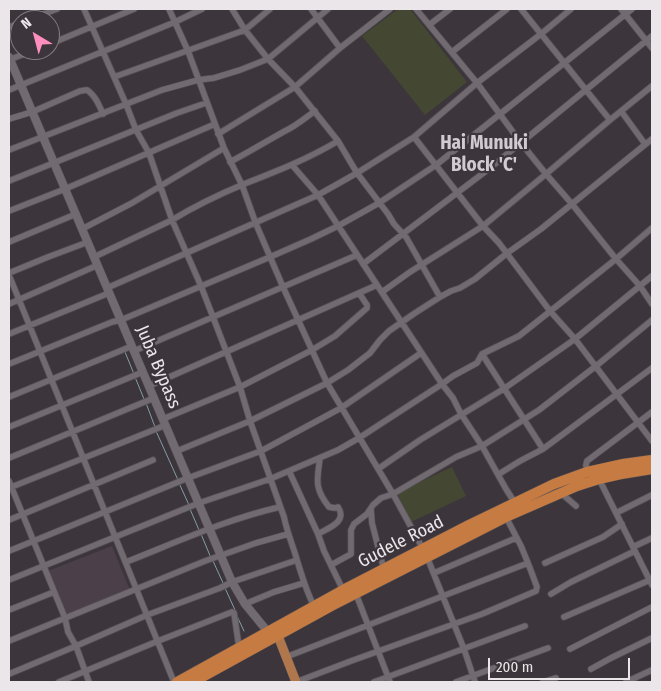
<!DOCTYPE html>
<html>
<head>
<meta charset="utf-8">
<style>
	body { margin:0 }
	#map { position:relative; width:661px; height:691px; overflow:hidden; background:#3c353b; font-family:"Fira Sans Condensed",sans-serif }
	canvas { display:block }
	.frame { position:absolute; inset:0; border:10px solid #ebe6ea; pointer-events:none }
	.north { position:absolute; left:10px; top:10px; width:50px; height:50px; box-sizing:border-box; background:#3c353b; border:1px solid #827c81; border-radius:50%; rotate:323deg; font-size:14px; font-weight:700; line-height:20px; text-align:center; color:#ebe6ea }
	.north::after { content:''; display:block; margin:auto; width:18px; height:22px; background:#fe8ebe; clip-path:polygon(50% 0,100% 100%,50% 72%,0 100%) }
	.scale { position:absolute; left:488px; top:658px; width:142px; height:22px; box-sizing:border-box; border:2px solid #ebe6ea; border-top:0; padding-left:6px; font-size:15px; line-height:18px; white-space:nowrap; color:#ebe6ea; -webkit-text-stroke:4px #3c353b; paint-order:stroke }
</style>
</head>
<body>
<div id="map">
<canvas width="661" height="691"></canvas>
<div class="frame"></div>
<div class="north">N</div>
<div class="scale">200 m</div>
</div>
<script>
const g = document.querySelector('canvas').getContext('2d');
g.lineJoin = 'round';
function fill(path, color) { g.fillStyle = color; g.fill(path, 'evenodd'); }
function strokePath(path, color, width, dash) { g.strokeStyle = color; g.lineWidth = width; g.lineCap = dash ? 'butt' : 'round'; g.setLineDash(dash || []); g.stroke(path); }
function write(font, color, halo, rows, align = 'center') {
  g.font = font + ' "Fira Sans Condensed",sans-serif'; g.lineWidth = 4.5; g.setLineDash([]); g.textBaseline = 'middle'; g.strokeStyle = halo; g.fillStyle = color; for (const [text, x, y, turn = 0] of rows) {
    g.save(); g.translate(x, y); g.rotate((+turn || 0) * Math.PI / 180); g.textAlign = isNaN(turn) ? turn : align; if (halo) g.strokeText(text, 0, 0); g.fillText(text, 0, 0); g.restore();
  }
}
fill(new Path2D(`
	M112 546 131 593 65 619 48 571Z`), '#4b404a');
fill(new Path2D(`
	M398 9H410L467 82 425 115 362 36Z
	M452 467 466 496 411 522 397 493Z`), '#444833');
strokePath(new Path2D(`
	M125 352 134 374
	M135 377 144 399
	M146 403 155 427
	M156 431 178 480
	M179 483 189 505
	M190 509 199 530
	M201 534 211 558
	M213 561 224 585
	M225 588 235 610
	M236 614 244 631`), '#829fa5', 1);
const minor = new Path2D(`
	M84 9 126 104 136 130 149 153 172 220 201 286 240 387 250 421 284 517C287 532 293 546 297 560 302 576 306 591 314 606
	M169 9 188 51 224 148 242 185 256 224 283 287 327 383 393 494 423 549
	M232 9 245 30 268 59 295 87 338 141 357 173 388 214 394 224 406 237 440 297
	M311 9 340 48
	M416 9 477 83 521 143 546 174 572 204 616 259 640 286 652 304
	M521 9 610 120
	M621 9 652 48
	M28 20 57 9
	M429 25 450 9
	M9 27 20 23
	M50 44 134 9
	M452 52 507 9
	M9 60 34 50
	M114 77 245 30 270 9
	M9 90 175 22 202 9
	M621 111 645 144
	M9 119 32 112 80 91 87 90C95 95 99 105 103 114
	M218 134 295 87 340 48 390 9
	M414 137 483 226 499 243 550 311 575 339 652 441
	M9 150 162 90 198 80 214 78 240 70 268 59 328 9
	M230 162C249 152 267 141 285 131 296 126 305 118 315 111
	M292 165 318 195 442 384 453 398 461 414 482 446 506 489 515 503
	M9 181 177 113 206 103
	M9 211 65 189 215 124
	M82 229 132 203 224 148
	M9 242 76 214
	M94 257 172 220C195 206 220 194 244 184 277 171 308 159 338 141
	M363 264 490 168 652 36
	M9 273 48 257 88 242
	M9 275 174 682
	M107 288 318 195 357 173 414 137 477 83 541 34 571 9
	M382 292 410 272 483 226 546 174 610 120 652 86
	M9 304 98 265
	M9 334 109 293
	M134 351 357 255
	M482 354 543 449
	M9 364 112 322 121 320 270 257 311 239 338 226 379 203 436 165 632 9
	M149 386 377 285
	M9 397 132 346
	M163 419 240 387 312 350 335 336 367 308V305L359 293
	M9 427 143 372
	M177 451 250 421 327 383 348 370 370 353 380 340 389 331 415 313 440 297 451 291 460 288 475 279 506 254 541 229 652 139
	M9 458 154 398
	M378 469 420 440 505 388 575 339 652 276
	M289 471 318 534 324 551 343 590
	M587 472 586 465 587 461 652 412
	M499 474 520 461 543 449 652 368
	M599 479 652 585
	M9 481 65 618 68 632 76 646 89 682
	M9 488 166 425
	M561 493 576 506
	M371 510 372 523 384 570
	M616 513 652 495
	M9 520 153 460
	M318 534C328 528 348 522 338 507L335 508 329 507C314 488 317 480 320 458
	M633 547 652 538
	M9 551 188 478 261 451 341 408 421 353
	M427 557 464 649 475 682
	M126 562C177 542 227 519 280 507
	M545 563 603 537 622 524
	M331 565 351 554V530L354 524 367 514 373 505 381 498 393 494 456 457 482 446 539 410 596 366 652 320
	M434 573 516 538
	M9 580 199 503 270 479 338 450 359 438 442 384 453 376 477 363 482 354 519 336 616 259 652 228
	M356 594 390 682
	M551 594 571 582 635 551
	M245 604 274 592 304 583
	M9 610 54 592
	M564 617 650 580
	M9 641 205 561 256 543 288 534
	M570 649 652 607
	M286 657 528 563
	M591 669 611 658 652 638
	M9 674 76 646 147 615 220 588 232 582 297 560
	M59 682 158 641 232 612 234 613 239 647
	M296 682 351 661 482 614 536 591 537 587 528 563 521 546 506 517
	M374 682 525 626
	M456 682 548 648
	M543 682 556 678
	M626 682 652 670`);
const secondary = new Path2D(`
	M9 57 232 582 245 604 268 632`);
const primary = new Path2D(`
	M271 633 278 636 296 682`);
const trunk = new Path2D(`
	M177 682 343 590 469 525 554 484 587 472 623 464 652 460
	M193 682 333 605 506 517 577 486 599 479 621 474 652 469`);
strokePath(minor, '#575156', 7);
strokePath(secondary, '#575156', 9);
strokePath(primary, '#575156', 10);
strokePath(trunk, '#575156', 11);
strokePath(minor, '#716a70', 5.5);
strokePath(secondary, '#716a70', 8);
strokePath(primary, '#b0774d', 9);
strokePath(trunk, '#c57b41', 10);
write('18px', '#ebe6ea', '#3c353b', [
	["Juba Bypass",158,367,67],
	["Gudele Road",401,542,-27]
]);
write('bold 19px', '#d2cad1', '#3c353b', [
	["Hai Munuki",484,144],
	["Block 'C'",484,166]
]);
</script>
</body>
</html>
